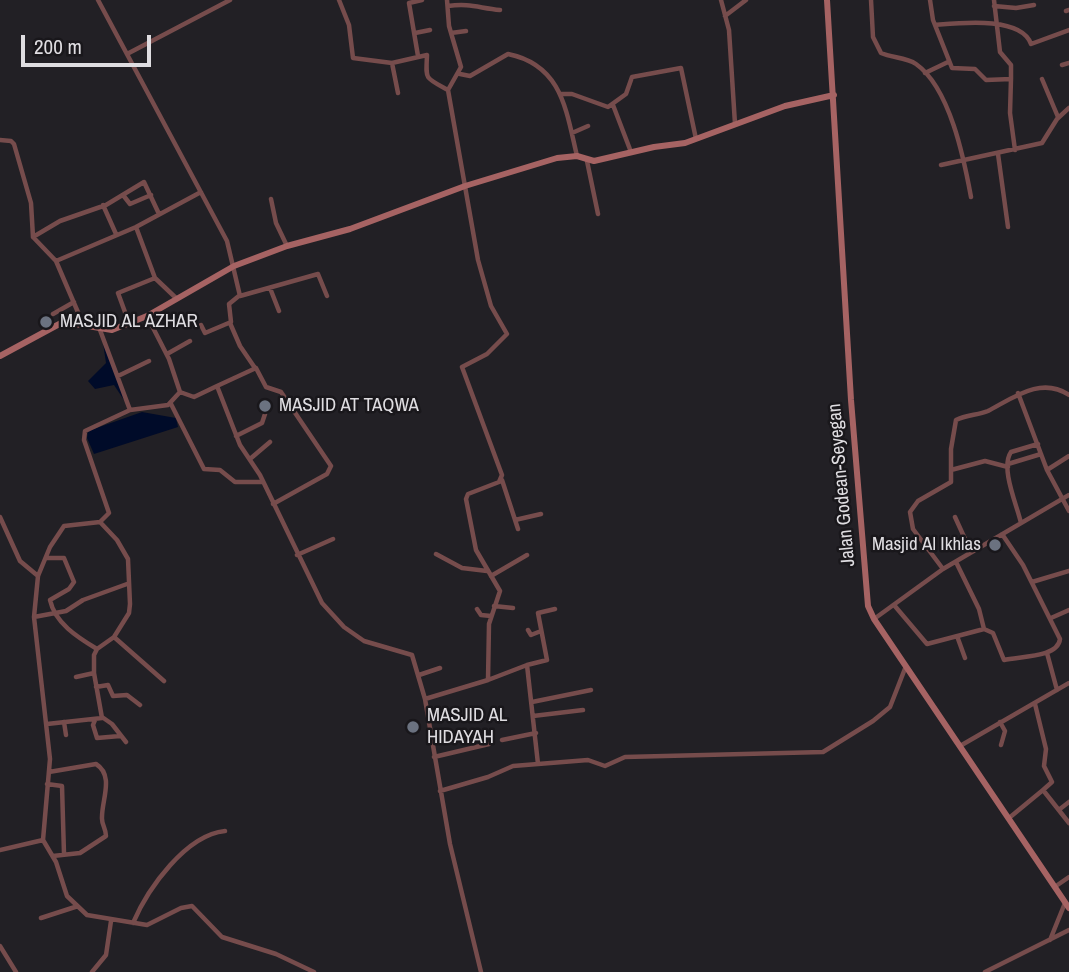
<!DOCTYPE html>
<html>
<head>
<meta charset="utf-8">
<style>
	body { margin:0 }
	#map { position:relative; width:1069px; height:972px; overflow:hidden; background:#222025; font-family:"Archivo Narrow",sans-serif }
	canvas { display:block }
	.scale { position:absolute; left:21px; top:35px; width:130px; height:32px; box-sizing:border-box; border:4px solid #dfdde1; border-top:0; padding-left:9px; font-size:21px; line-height:24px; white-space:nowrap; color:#dfdde1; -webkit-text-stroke:5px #19171b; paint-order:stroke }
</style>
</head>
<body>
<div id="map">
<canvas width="1069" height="972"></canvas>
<div class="scale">200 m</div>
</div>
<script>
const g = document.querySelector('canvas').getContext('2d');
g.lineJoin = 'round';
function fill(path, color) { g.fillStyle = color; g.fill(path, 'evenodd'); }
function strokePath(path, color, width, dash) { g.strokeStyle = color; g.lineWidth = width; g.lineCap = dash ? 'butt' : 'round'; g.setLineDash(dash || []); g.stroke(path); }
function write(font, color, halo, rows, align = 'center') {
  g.font = font + ' "Archivo Narrow",sans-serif'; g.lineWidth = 5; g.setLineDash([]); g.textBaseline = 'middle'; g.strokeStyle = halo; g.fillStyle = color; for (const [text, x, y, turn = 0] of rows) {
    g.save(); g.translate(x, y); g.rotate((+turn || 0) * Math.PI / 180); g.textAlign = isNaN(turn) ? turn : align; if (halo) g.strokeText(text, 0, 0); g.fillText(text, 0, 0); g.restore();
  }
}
fill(new Path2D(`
	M103 343 126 403 114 385 95 389 88 381 106 363Z
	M142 412 176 418 178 427 94 454 87 438 88 431Z`), '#000b29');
strokePath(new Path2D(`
	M98 0 227 241 240 296 318 274 327 296
	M339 0 349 25 353 58 392 63 427 55C426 80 424 77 448 90
	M721 0 729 30 735 124
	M871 0 873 37 881 53C892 58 906 57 916 64 950 88 964 159 971 197
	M930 0 933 20 952 68 975 69 986 80 1011 79 1010 113 1015 150
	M994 0 1000 52 1011 65V79
	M448 6C470 3 479 8 500 10
	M994 6 1016 8 1034 5
	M1066 11 1069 10
	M725 16 746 0
	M935 25C960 23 1021 16 1031 44L1069 30
	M415 33 430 30
	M451 33 466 31
	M127 54 230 0
	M418 56 409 3 422 0
	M392 63 398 93
	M1062 65 1069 63
	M925 73 948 62
	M460 74 470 76 508 54C562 65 566 110 577 156
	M1042 79 1058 117
	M560 94H572L608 107 626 94 632 77 681 68 696 139
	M613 105 631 152
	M572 133 588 126
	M0 140 11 141 14 144 31 203 33 237 56 261 83 324
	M998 154 1008 227
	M587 161 598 214
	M941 165 1042 143 1057 119 1069 108
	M123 195 130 204 151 195
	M271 199 276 223 287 246
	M103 205 116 234
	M33 237 60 221 106 205 144 182 159 214
	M56 261 136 227 201 192
	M155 278 176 298
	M270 288 279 311
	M53 314 74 302
	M147 316 169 359 180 392 194 397 217 386 240 445 260 475 322 603 344 627 364 641 412 655 425 699 450 844 481 972
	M129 323 118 293 155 278 136 227
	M230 323 240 346 255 368
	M201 325 205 333 231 322 229 304 240 295
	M100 330 130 410
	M167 354 190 341
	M118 376 149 361
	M217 386 256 368 266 387 281 392 331 466 327 474 273 504
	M180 392 168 405 130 410 85 431 84 440 109 513 100 522 64 526 50 547 38 576 34 617 50 759 43 840 56 862 67 896 87 915 147 925 181 908 192 906 222 937 276 954 314 972
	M1018 393 1047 470 1069 511
	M171 404 204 469 220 470 235 482H263
	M236 436 262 423 265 414
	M250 459 270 442
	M1008 464 1041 454
	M951 470 985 461 1008 467
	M1047 470 1069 456
	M502 480 518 529
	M0 517 20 561 38 576
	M955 517 971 552
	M515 520 541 514
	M1021 523C1017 505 1000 468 1011 452L1038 444
	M436 554 462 568 487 571
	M297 555 333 539
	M46 558H64L74 582 69 589 50 600C55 623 77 637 97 649
	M956 562 979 609 984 629
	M943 569 913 529 910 512 918 501 951 482V449L956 420C966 415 978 415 988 411 1013 398 1041 376 1069 395
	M491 576 527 555
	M1032 582 1069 571
	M894 605 927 644 984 629 993 633 1004 660C1019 656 1058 658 1060 639L1023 565 1002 534
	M494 606 513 608
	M477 609 481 615 491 616
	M34 617 66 611 83 600 127 584
	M1051 618 1069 610
	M874 619 943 569 1069 495
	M528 630 531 635 541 631
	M957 636 965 658
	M114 637 164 681
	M1047 653 1057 690
	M527 665 547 660 538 613 555 609
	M419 675 440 668
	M76 677 94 673
	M488 680 527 665 538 764
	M96 687 108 685 113 696 127 695 140 705
	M425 699 488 680 489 624 500 591 476 550 466 499 468 494 499 482 502 475 462 367 487 354 507 334 491 306 478 260 448 90 461 67 449 26 447 0
	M532 702 591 690
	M1035 704 1046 749 1044 766 1052 782 1043 790 1069 823
	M533 716 583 710
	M102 717 112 724 126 742
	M95 720 93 725 97 738 120 736
	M64 722 66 735
	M1000 722 1005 731 1001 745
	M47 724 102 718 94 673V655L97 649 114 637 129 613 130 604 128 559 117 540 100 522
	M502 740 536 733
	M960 746 1069 683
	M434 757 489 744
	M49 772 96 764C115 776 101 801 102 819 102 825 106 829 106 836L80 853 53 856
	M47 784 62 786 64 854
	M440 791 488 777 513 766 588 760 605 766 625 757 823 752 873 721 890 707 906 666
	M1060 809 1069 802
	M1009 818 1043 790
	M0 850 43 840
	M1056 886 1069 877
	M41 918 75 907
	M133 923C148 888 186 835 225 831
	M1050 940 1065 903
	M0 946 16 972
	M92 972 106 955 111 921
	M985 972 1069 930`), '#764c4c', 4.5);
strokePath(new Path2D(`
	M827 0 851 400 868 606 874 619 1069 908
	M0 356 63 322 112 330 147 316 234 266 287 246 350 229 465 186 557 158 577 156 594 161 654 147 685 143 785 106 834 95`), '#a66363', 6);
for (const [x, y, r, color] of [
	[46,322,7,"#6b7280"],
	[265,406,7,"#6b7280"],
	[995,545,7,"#6b7280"],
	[413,727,7,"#6b7280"]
]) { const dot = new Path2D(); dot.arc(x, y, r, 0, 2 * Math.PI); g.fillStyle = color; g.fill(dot); strokePath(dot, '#19171b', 2.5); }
write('19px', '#dfdde1', '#19171b', [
	["MASJID AL AZHAR",60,322],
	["MASJID AT TAQWA",279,406],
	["Masjid Al Ikhlas",981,545,"right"],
	["MASJID AL",427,716],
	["HIDAYAH",427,738]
], 'left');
write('19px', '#dfdde1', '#19171b', [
	["Jalan Godean-Seyegan",842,485,-95]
]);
</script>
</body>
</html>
